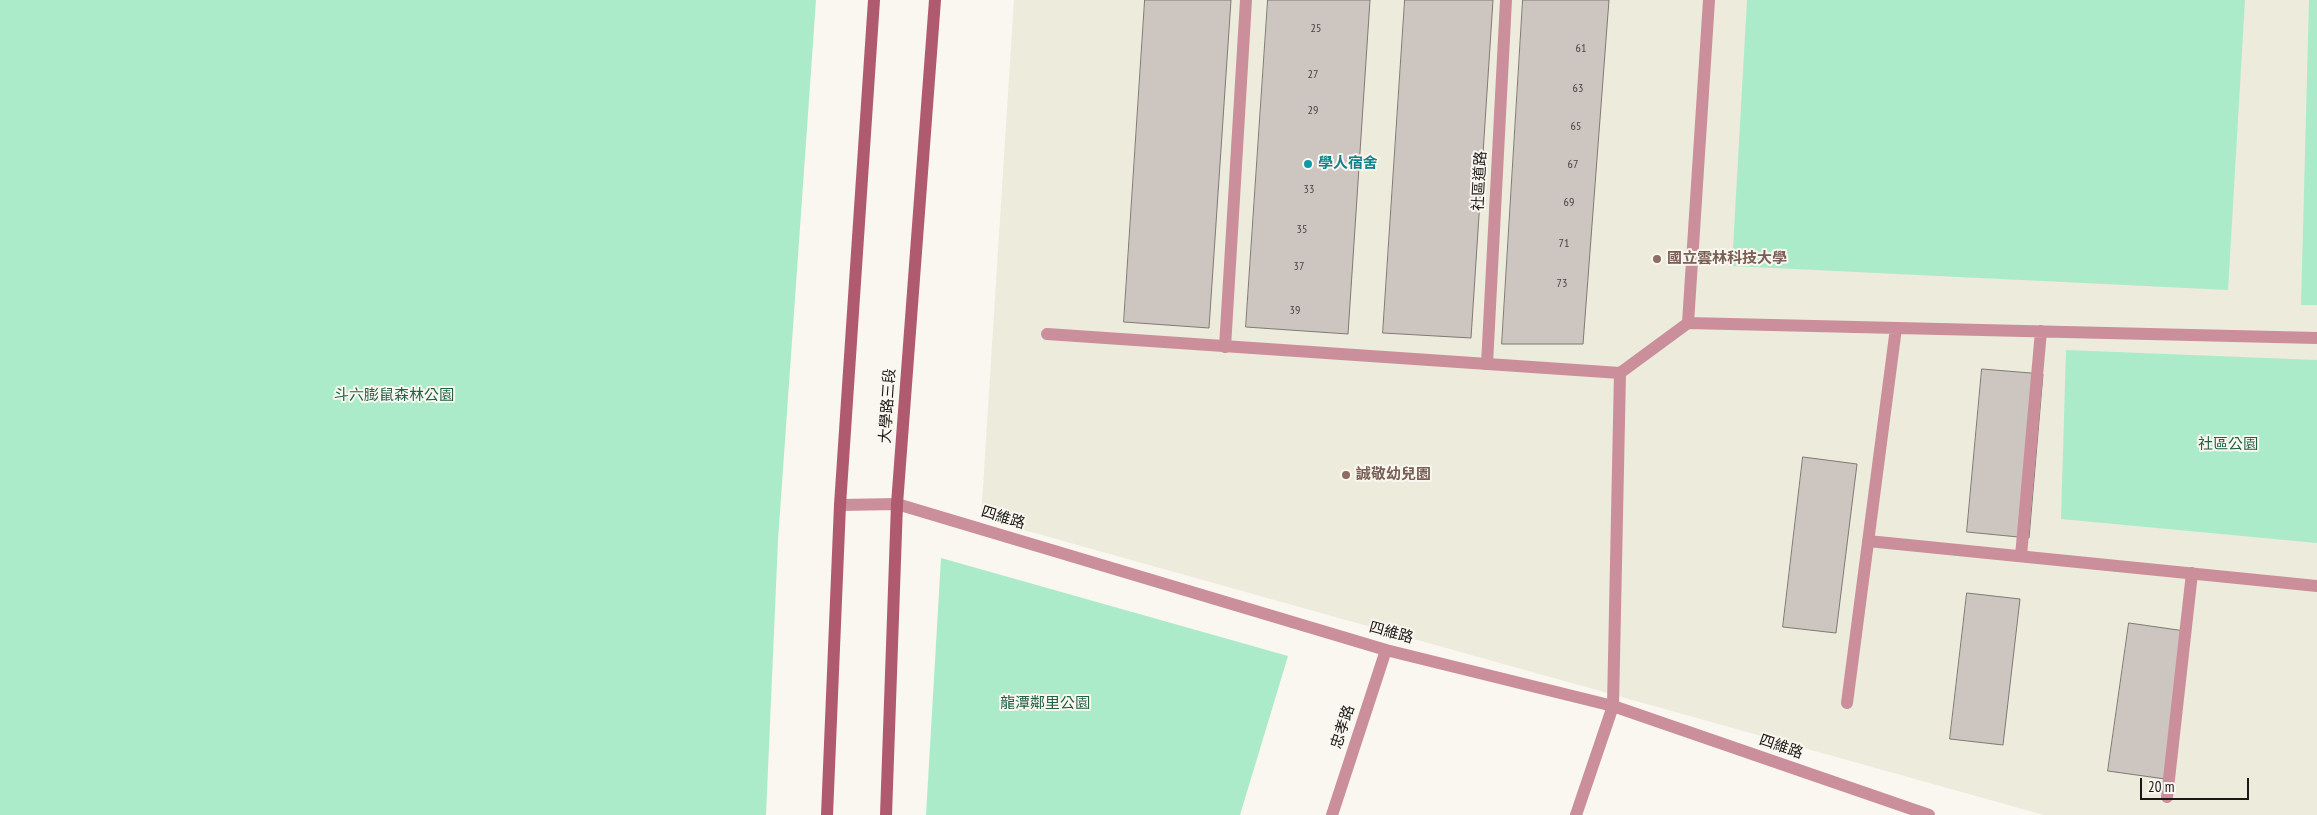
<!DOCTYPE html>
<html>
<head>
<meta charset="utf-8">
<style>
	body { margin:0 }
	#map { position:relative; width:2317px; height:815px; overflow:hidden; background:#f9f7ef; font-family:"PT Sans Narrow",sans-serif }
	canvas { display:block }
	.scale { position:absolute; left:2140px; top:778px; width:109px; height:22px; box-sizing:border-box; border:2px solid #191816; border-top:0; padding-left:6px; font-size:15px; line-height:18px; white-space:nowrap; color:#191816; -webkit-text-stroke:4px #f9f7ef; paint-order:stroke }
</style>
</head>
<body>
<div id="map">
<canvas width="2317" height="815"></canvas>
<div class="scale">20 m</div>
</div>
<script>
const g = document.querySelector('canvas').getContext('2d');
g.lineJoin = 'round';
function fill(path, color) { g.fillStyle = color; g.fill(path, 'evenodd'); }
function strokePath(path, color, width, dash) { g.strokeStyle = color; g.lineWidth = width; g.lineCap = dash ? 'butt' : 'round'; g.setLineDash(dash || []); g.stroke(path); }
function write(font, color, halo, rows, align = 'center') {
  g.font = font + ' "PT Sans Narrow","Noto Sans TC",sans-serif'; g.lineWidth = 4; g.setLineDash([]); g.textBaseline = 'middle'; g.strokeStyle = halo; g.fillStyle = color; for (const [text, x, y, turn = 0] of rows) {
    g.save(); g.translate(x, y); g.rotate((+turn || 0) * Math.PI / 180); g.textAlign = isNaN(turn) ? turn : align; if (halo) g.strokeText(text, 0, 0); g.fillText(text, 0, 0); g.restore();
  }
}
fill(new Path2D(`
	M1014 0H2317V815H2044L981 518Z`), '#edebdc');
fill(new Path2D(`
	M0 0H816L778 540 766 815H0Z
	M1747 0H2245L2228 290 1732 266Z
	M2309 0H2317V305H2301Z
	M2066 350 2317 360V543L2061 519Z
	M941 558 1288 656 1240 815H926Z`), '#acebc9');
const building = new Path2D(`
	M1145 0H1231L1209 328 1124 322Z
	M1268 0H1370L1348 334 1246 327Z
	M1405 0H1493L1471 338 1383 333Z
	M1523 0H1609L1583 344H1502Z
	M1982 369 2043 374 2029 538 1967 532Z
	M1803 457 1857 464 1836 633 1783 627Z
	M1967 593 2020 599 2003 745 1950 739Z
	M2129 623 2185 631 2165 779 2108 771Z`);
fill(building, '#cdc5c0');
strokePath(building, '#807975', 1);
strokePath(new Path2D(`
	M1688 323 2317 338
	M1047 334 1620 373
	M1868 541 2317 586
	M2021 556 2041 331
	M1847 703 1896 328
	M2167 797 2192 573
	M1576 815 1613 706 1620 373 1688 323 1709 0`), '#cb8e9b', 12);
strokePath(new Path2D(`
	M1225 347 1246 0
	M1487 364 1506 0
	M840 505 897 504 1386 650 1613 706 1929 815
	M1332 815 1386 650`), '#cb8e9b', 12);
strokePath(new Path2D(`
	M827 815 840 505 874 0
	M886 815 897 504 935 0`), '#b05a70', 12);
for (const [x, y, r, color] of [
	[1308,164,5,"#0f9aa8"],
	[1657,259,5,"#8d6e63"],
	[1346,475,5,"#8d6e63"]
]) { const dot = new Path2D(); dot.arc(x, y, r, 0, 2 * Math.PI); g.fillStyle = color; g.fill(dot); strokePath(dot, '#f9f7ef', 2); }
write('12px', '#464340', null, [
	["25",1316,29],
	["61",1581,49],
	["27",1313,75],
	["63",1578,89],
	["29",1313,111],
	["65",1576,127],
	["67",1573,165],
	["33",1309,190],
	["69",1569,203],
	["35",1302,230],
	["71",1564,244],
	["37",1299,267],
	["73",1562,284],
	["39",1295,311]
]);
write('bold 15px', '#0d838f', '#f9f7ef', [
	["學人宿舍",1318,164]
], 'left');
write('15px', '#191816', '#f9f7ef', [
	["社區道路",1480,181,-87],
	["大學路三段",888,406,-86],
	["四維路",1003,518,17],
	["四維路",1391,633,15],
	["忠孝路",1343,727,-72],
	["四維路",1781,747,19]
]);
write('bold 15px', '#785e54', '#f9f7ef', [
	["國立雲林科技大學",1667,259],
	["誠敬幼兒園",1356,475]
], 'left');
write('15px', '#1f6145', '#f9f7ef', [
	["斗六膨鼠森林公園",394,396],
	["社區公園",2228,445],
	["龍潭鄰里公園",1045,704]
]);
</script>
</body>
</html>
